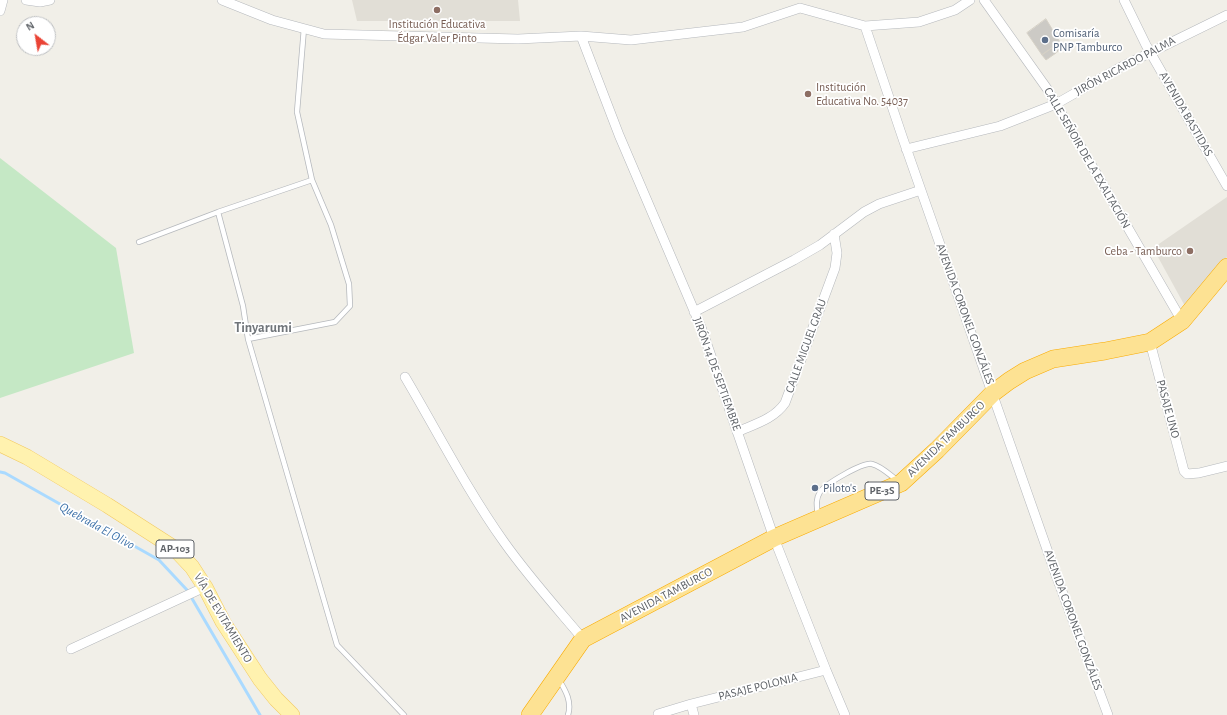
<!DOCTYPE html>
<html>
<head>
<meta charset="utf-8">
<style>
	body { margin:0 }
	#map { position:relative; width:1227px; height:715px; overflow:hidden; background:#f1efe8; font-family:"Alegreya Sans",sans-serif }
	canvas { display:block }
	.north { position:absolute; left:16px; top:16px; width:40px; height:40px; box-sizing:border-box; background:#fff; border:1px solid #bfc1c3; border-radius:50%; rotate:329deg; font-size:11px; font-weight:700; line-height:16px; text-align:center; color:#5f6368 }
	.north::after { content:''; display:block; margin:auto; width:14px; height:18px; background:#ea4335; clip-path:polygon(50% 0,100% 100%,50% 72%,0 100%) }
</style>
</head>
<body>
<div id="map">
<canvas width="1227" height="715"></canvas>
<div class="north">N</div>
</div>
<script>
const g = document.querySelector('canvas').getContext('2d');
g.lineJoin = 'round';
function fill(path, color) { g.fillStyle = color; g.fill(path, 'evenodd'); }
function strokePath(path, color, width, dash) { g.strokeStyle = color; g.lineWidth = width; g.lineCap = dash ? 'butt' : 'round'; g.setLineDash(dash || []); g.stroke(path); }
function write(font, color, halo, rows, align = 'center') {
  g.font = font + ' "Alegreya Sans",sans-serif'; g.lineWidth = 3.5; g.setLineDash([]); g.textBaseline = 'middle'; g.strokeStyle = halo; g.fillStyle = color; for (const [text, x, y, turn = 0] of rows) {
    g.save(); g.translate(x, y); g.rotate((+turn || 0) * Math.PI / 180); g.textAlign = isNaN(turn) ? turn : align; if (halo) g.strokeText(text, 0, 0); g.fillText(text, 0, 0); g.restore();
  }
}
fill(new Path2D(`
	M352 0H518L520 21H357Z
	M1227 197V257L1186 308 1153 248Z`), '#e1ded6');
fill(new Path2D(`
	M0 158 116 248 134 353 0 398Z`), '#c5e8c5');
strokePath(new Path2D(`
	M0 472 5 473 159 560 187 590 260 715`), '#aadaff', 3);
const building = new Path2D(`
	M1046 19 1063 47 1056 53 1052 48 1042 55 1027 33Z
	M1052 48 1056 53 1046 60 1042 55Z`);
fill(building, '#cccac5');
strokePath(building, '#d6d1c6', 1);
const lane = new Path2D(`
	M218 212 243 306 248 339 337 645 404 715
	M139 242 218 212 312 180
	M248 339 335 322 350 306 349 284 331 225 312 180 297 112 304 28
	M818 516C817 507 815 500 820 492 825 484 863 462 872 464 881 466 890 475 898 481
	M559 680C566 691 572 702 568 715`);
const street = new Path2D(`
	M26 0 40 2 50 0
	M222 0 272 20 324 34 518 39 581 36 631 40 743 27 800 8 865 26 919 22 955 10 970 0
	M984 0 1048 90 1182 321
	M1124 0 1146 45 1227 186
	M0 11 3 0
	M865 26 903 139 1056 575 1108 715
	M581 36 619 135 701 327 774 538 826 670 845 715
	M906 149 1000 126 1056 104 1119 68 1227 15
	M694 312 794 260 820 245 864 212 879 204 921 190
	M1150 342 1184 471 1187 474 1199 473 1227 466
	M405 377C437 431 467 490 504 542 528 576 556 607 583 639
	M737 432C755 424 774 419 785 403L835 268 837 253 834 234
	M71 649 205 587
	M691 704 694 715
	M658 714 691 704 826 670`);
const primary = new Path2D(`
	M0 444 27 457 107 505 174 548 192 567 205 587 223 622 260 679 276 699 292 715`);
const highway = new Path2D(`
	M530 715 583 639 774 538 901 483 937 450 993 393 1009 381 1025 371 1053 359 1105 351 1150 342 1182 321 1227 267`);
strokePath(lane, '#b5b8bc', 6);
strokePath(street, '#b5b8bc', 10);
strokePath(primary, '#f2c960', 16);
strokePath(highway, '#f9ab00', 18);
strokePath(lane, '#fff', 4.5);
strokePath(street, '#fff', 9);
strokePath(primary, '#fff2af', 15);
strokePath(highway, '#fde293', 17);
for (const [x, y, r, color] of [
	[437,10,4,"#8d6e63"],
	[1045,40,4,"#5c6f8a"],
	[808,94,4,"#8d6e63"],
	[1190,251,4,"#8d6e63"],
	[815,488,4,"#5c6f8a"]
]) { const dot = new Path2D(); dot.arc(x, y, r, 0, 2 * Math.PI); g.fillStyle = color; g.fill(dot); strokePath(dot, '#fff', 1.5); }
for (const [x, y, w] of [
	[882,491,34],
	[175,549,38]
]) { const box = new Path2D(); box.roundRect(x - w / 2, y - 9, w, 18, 3); g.fillStyle = '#fff'; g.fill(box); strokePath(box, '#5f6368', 1); }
write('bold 11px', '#5f6368', null, [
	["PE-3S",882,491],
	["AP-103",175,549]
]);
write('12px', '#785e54', '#fff', [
	["Institución Educativa",437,24],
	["Édgar Valer Pinto",437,38],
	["Institución",816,87,"left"],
	["Educativa No. 54037",816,101,"left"],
	["Ceba - Tamburco",1182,251,"right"]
]);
write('12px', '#4e5e75', '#fff', [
	["Comisaría",1053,33],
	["PNP Tamburco",1053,47],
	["Piloto's",823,488]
], 'left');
write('12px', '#5f6368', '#fff', [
	["JIRÓN RICARDO PALMA",1125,66,-28],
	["AVENIDA BASTIDAS",1186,114,60],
	["CALLE SEÑOIR DE LA EXALTACIÓN",1087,158,60],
	["AVENIDA CORONEL GONZÁLES",965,314,70],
	["CALLE MIGUEL GRAU",806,346,-70],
	["JIRÓN 14 DE SEPTIEMBRE",717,374,70],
	["PASAJE UNO",1168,409,75],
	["AVENIDA TAMBURCO",946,439,-44],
	["AVENIDA TAMBURCO",666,595,-28],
	["VÍA DE EVITAMIENTO",223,618,59],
	["AVENIDA CORONEL GONZÁLES",1073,620,70],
	["PASAJE POLONIA",758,687,-14]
]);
write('italic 13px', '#4174aa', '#fff', [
	["Quebrada El Olivo",97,526,29]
]);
write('bold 14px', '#70757a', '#fff', [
	["Tinyarumi",263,328]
]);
</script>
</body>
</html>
